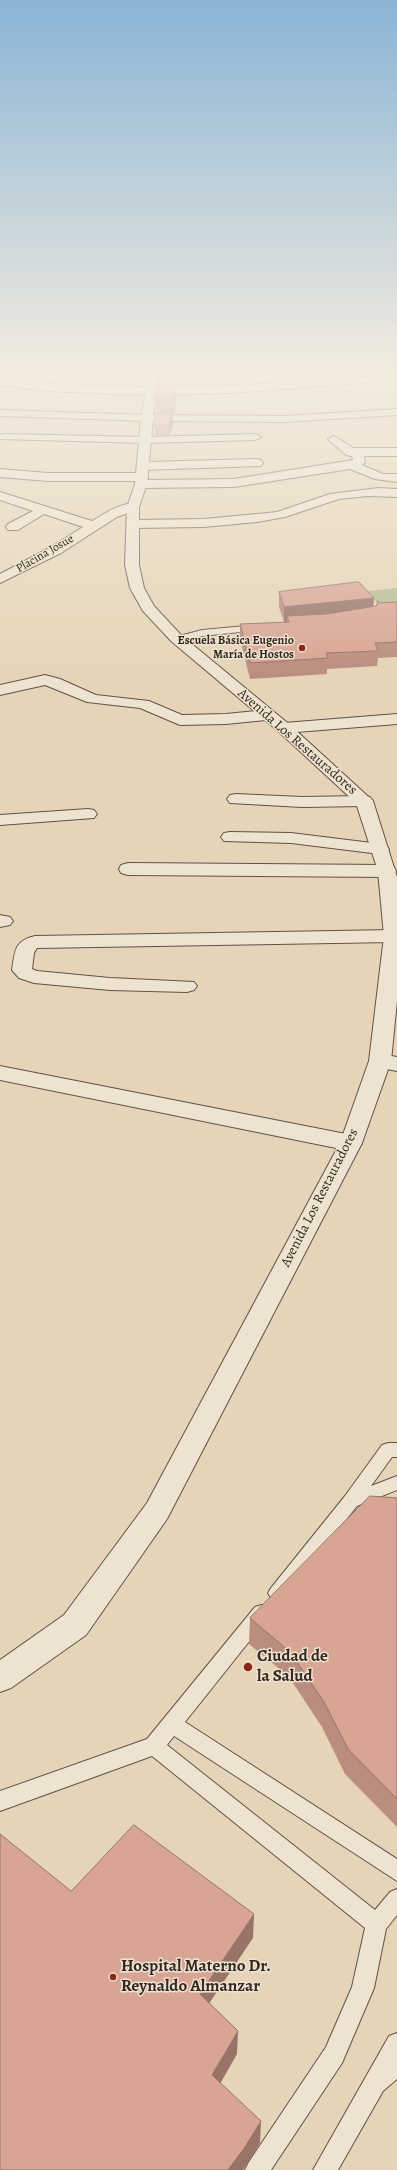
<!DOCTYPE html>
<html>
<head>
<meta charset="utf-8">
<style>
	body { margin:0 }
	canvas { display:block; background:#e5d4b7 }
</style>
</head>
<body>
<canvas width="397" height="2170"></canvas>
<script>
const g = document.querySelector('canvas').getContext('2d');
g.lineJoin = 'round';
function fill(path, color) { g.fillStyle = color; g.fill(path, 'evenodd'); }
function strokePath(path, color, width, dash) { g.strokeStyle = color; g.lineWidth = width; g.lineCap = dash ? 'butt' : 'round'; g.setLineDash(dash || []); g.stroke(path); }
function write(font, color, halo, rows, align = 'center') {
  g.font = font + ' Alegreya,serif'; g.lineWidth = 3; g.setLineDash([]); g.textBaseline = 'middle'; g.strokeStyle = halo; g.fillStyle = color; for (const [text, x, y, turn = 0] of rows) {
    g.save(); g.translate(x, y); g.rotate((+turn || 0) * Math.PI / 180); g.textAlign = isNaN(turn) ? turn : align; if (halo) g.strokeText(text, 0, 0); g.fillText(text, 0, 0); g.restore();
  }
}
fill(new Path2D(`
	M397 588V606L381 607 367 591Z`), '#b4bd8f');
const service = new Path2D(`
	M257 625 260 626V630L202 636 176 641 172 638 202 630Z
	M388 1443H397V1457H392L371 1486 397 1476V1490L357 1506 283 1598 277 1601 271 1598 268 1593 271 1588 345 1496 382 1445Z
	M261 1605 267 1607 270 1613 267 1619 185 1722 397 1859V1881L174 1736 167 1745 375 1910 390 1892 397 1889V1915L386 1929 374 1988 342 2063 271 2170H245L249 2162 326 2047 352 1987 365 1928 152 1756 0 1811V1791L147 1739 255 1607Z
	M397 2033V2079L383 2091 338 2170H313L389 2036Z`);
const minor = new Path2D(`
	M104 373C115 373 151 370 158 378L153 381 109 376Z
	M370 377 375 380 374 382 231 393 139 395 46 391 0 385V379C124 393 246 386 370 377Z
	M397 409V415L285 422 147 421 0 416V410L147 415 285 416Z
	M4 434 145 437 255 434 261 437 255 440 145 443 0 439V435Z
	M334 436 353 448H397V456H364L365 462 362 465 383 474H397V482L375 479 350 469 234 487 141 488 135 484 140 481H48L0 477V469L48 473H142L148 477 144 480 234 479 353 460 352 456 346 455 330 441 328 439Z
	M257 459 261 460 263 463 261 466 143 470 137 466 143 462Z
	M378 488 397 489V497L368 496 339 499 285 517 257 522 204 527 132 528 126 524 132 520 204 519 257 514 277 512 330 494Z
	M0 492 92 521C104 514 123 501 137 504L139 507 137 510 117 517 61 553 0 583V574L51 547 83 527 44 514 18 530H8L6 527 8 524 33 511 0 500Z
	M45 675 60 679 96 695 149 701 182 715 226 714 266 710 272 712 274 715 272 718 266 720 226 724 180 725 140 708 87 702 45 685 0 695V685Z
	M397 714V724L284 733 278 731 276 728 278 725 284 723Z
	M236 794 302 797 364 796 370 797 373 801 370 805 364 806 302 807 230 803 227 799 230 795Z
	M88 809 94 810 97 814 94 818 0 825V815Z
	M230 832 291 833 380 844 386 845 389 849 386 853 380 854 291 843 224 841 221 837 224 833Z
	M128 863 387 865 394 867 396 871 394 875 387 877 128 875 121 873 119 869 121 865Z
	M0 915 10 917 13 921 10 925 0 927Z
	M394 930 397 931V941L394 942 37 948 34 953 32 969 37 971 110 978 194 982 197 986 194 990 187 992 110 990 34 983 19 978 12 970C15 951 14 941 35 936Z
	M380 1054 397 1057V1071L372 1066 369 1061 372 1056Z
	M0 1066 351 1135 359 1138 362 1143 359 1148 351 1151 0 1080Z`);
const tertiary = new Path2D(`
	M149 373H159L153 418 147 484 139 507V565L144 588 154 606 181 635 290 725 373 801 397 877V1001L391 1061 362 1143 167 1519 86 1635 11 1688 0 1692V1660L64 1615 147 1503 340 1143 369 1061 384 936 378 871 356 803 278 731 171 641 143 611 130 588 125 565 127 507 135 484 141 418Z`);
strokePath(service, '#605245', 2);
strokePath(minor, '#605245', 2);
strokePath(tertiary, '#605245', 2);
fill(service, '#eee3d0');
fill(minor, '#eee3d0');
fill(tertiary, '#eee3d0');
fill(new Path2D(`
	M176 380V396L174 414H172L173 423 170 435H155V426L157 413 156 397Z
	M279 592 374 606H376L379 603 397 602V657L378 658 377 666 327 669V674L250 679 240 639V624L284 622 279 607Z
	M397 1498V1827L345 1774 322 1727 289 1677 249 1644 250 1618Z`), '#ba8d7f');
fill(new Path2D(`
	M176 380V396L174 414V397Z
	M172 413 173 423 170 435V425Z
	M374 598 373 613 287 616V622H284V607Z
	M254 1914 253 1938 200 2017V1994Z
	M238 2031 237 2054 212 2098V2075Z
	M261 2121 260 2143 243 2170H228Z`), '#977368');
const building = new Path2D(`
	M158 380H176L174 397H156Z
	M156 413H172L170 425 155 426Z
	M359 582 374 598 284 607 279 592Z
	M378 601 379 603 397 602V642L375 643 378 651 326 653 328 658 250 663 240 624 289 622 287 616 327 614 376 606Z
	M370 1496 397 1498V1799L348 1749 324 1702 290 1652 250 1618Z
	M134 1825 254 1914 200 1994 238 2031 212 2075 261 2121 245 2147 228 2170H0V1834L71 1891Z`);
fill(building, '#d8a494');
strokePath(building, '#977368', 1);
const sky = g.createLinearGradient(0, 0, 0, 677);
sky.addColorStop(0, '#89b4d6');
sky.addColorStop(0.55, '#f3ecdf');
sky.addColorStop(1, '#f3ecdf00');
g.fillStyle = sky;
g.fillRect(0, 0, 397, 677);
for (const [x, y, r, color] of [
	[302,648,4,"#8f2418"],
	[248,1667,5,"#8f2418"],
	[113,1977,4,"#8f2418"]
]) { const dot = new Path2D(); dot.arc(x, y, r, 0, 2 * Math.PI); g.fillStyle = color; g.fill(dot); strokePath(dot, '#eee3d0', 1.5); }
write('12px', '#34271f', '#eee3d0', [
	["Placina Josue",45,554,-30]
]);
write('bold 12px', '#34271f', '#eee3d0', [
	["Escuela Básica Eugenio",294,641],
	["María de Hostos",294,655]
], 'right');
write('14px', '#34271f', '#eee3d0', [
	["Avenida Los Restauradores",297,742,41],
	["Avenida Los Restauradores",320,1198,-63]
]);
write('bold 17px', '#34271f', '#eee3d0', [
	["Ciudad de",257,1657],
	["la Salud",257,1677],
	["Hospital Materno Dr.",121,1967],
	["Reynaldo Almanzar",121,1987]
], 'left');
</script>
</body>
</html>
